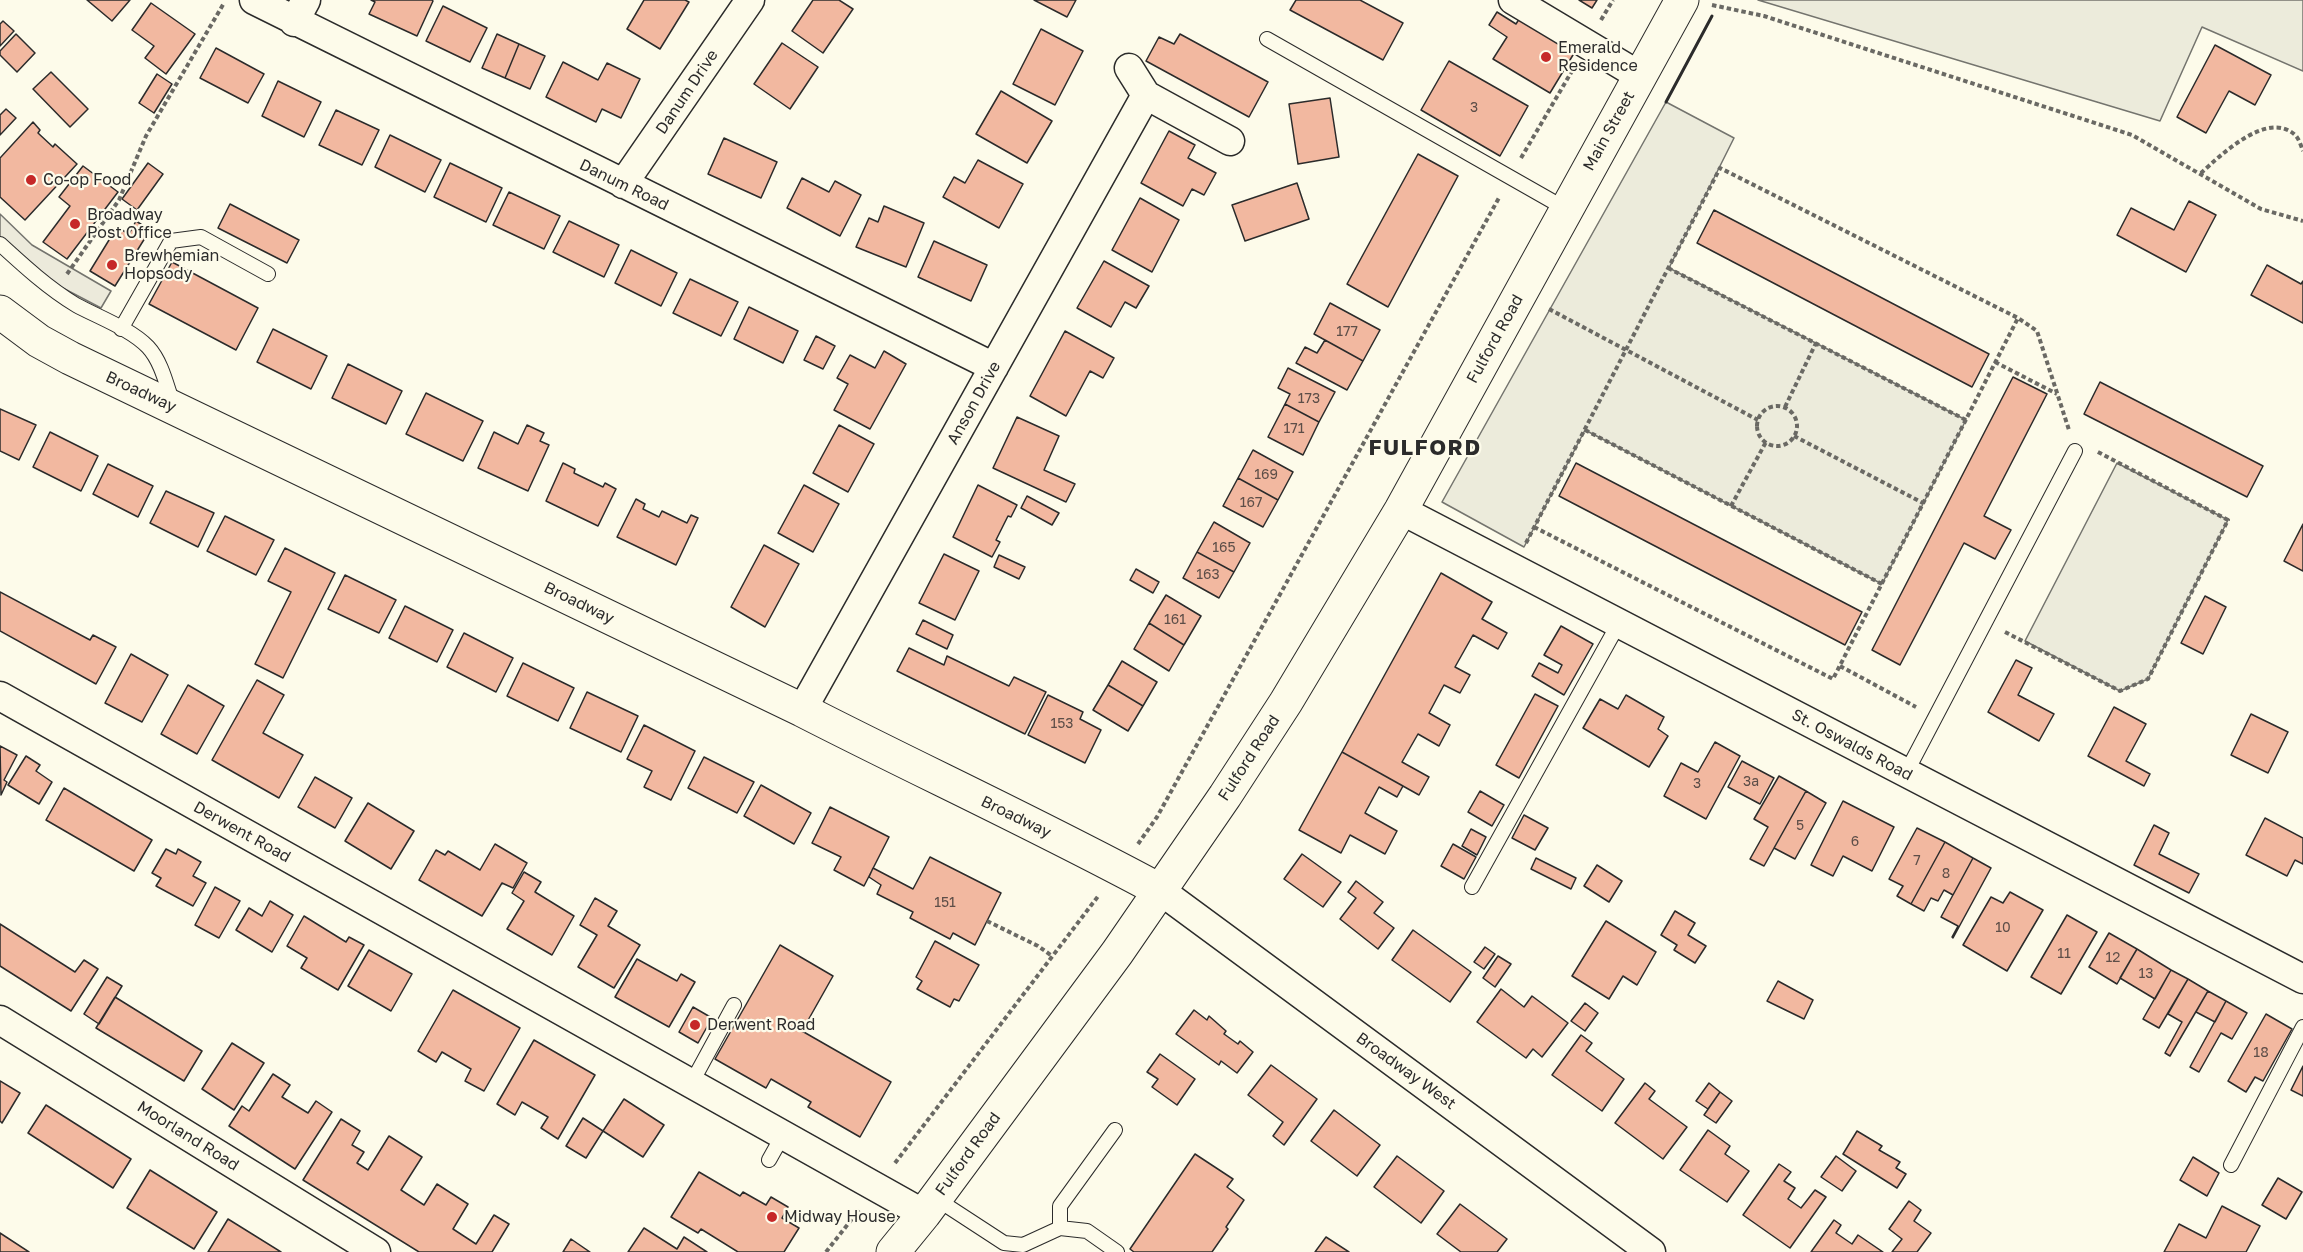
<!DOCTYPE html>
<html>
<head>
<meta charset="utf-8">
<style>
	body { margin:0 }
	canvas { display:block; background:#fdfbea }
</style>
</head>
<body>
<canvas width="2303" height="1252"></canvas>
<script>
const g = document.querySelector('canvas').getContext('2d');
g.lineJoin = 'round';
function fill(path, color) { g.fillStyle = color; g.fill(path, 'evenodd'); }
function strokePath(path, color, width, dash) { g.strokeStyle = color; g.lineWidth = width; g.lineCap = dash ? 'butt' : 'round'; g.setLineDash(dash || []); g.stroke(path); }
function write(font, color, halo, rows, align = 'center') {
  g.font = font + ' "Golos Text",sans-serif'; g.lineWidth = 4.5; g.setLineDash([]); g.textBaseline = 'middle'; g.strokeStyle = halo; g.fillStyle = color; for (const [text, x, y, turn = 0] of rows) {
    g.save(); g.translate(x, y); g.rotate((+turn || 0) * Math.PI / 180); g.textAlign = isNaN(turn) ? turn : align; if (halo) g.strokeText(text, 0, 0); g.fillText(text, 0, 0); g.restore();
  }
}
const green = new Path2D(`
	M1758 0H2303V71L2202 27 2160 121Z
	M1666 102 1734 138 1669 268 1966 420 1882 584 1585 430 1524 547 1442 502Z
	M2117 463 2228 520 2148 679 2120 691 2025 641Z`);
fill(green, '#ecebdb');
strokePath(green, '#74746e', 1.5);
const parking = new Path2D(`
	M0 214 32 245 111 291 101 308 59 286 0 240Z`);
fill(parking, '#eceadb');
strokePath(parking, '#74746e', 1.5);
const building = new Path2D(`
	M87 0H130L112 21Z
	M371 0H432L433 1 417 36 369 14 375 2Z
	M644 0H685L689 2 660 49 627 29Z
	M813 0H839L853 9 823 53 792 31Z
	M1034 0H1076L1067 17Z
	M1296 0H1360L1403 23 1383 60 1290 10Z
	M1579 0H1597L1592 8Z
	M151 3 195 34 166 74 145 58 154 46 132 30Z
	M443 6 487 28 470 62 426 41Z
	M1497 12 1516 24 1521 16 1576 50 1550 93 1493 59 1507 37 1489 25Z
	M3 21 14 31 0 46V24Z
	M1041 29 1083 51 1055 105 1013 84Z
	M16 34 35 53 17 72 0 55V51Z
	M497 34 519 44 505 78 482 68Z
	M1180 34 1268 82 1249 117 1146 61 1159 37 1174 44Z
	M782 43 818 67 790 109 754 84Z
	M519 44 545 56 530 89 505 78Z
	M2215 45 2271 75 2255 105 2229 91 2206 133 2177 117Z
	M216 48 264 74 248 103 200 78Z
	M1449 61 1528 106 1500 156 1421 110Z
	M563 62 598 80 607 63 640 79 621 118 602 109 596 122 546 97Z
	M51 72 88 109 70 127 33 89Z
	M157 74 172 84 154 113 139 103Z
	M278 81 321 102 304 137 262 116Z
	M1001 91 1052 121 1027 163 976 134Z
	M1330 98 1339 157 1298 164 1289 104Z
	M6 109 16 118 0 135V115Z
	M336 110 379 130 362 165 319 145Z
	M33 122 40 130 38 133 53 147 55 144 77 164 25 220 0 197V158Z
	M1169 131 1195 145 1188 158 1216 173 1204 195 1192 189 1183 206 1141 183Z
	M390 135 441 160 425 192 375 167Z
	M724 138 777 162 761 198 708 174Z
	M1418 154 1458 176 1388 307 1347 284Z
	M978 160 1023 184 999 228 943 197 954 177 965 183Z
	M148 163 163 174 137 210 122 199Z
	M450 163 502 188 486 222 434 197Z
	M83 166 118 192 67 259 43 242 70 206 59 197Z
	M802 178 829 192 835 181 861 195 840 236 787 208Z
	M1297 183 1309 219 1245 241 1232 205Z
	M509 192 560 216 544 249 493 225Z
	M1140 198 1179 220 1152 272 1112 250Z
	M2189 201 2216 215 2186 272 2117 235 2131 208 2174 230Z
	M230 204 299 240 287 263 218 228Z
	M884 206 924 223 906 267 856 247 869 218 878 222Z
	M1714 210 1989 354 1972 387 1697 243Z
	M136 221 150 230 115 286 90 271 117 227 129 234Z
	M569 221 619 245 604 277 553 252Z
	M934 241 987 265 971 301 918 277Z
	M631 250 677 273 661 306 615 283Z
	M1104 261 1149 286 1136 308 1125 302 1111 327 1077 308Z
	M172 262 258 308 236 350 149 304Z
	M2267 265 2301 284 2303 281V323L2251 295Z
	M690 279 738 302 721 336 673 313Z
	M1330 303 1380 330 1363 361 1314 334Z
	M749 307 798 331 783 363 734 339Z
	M273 329 327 356 311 389 257 362Z
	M1065 331 1114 358 1103 378 1090 371 1066 416 1030 396Z
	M816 336 835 346 823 369 804 360Z
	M1325 340 1363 361 1347 390 1296 363 1305 347 1317 353Z
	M884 351 906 364 870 429 834 410 848 384 837 378 850 355 875 368Z
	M348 364 402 391 386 424 332 398Z
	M1288 368 1335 392 1319 422 1285 404 1290 394 1278 388Z
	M2013 377 2047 394 1984 516 2011 530 1995 559 1964 543 1900 665 1872 650Z
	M2100 382 2263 466 2247 497 2084 414Z
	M426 393 483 421 463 461 406 434Z
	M1285 404 1319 422 1303 455 1268 437Z
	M0 409 36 425 19 460 0 451Z
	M1017 417 1059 436 1044 470 1075 484 1066 502 993 468Z
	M527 425 544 433 540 441 549 445 528 491 478 468 494 432 518 444Z
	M839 425 874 444 848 492 813 473Z
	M50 432 98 456 81 491 33 467Z
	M1253 450 1293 472 1278 500 1238 478Z
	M563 463 575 469 574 473 603 487 605 483 616 489 598 526 546 501Z
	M1576 463 1862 612 1845 645 1559 496Z
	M108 464 153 486 138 517 93 494Z
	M1238 478 1278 500 1263 527 1223 506Z
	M804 485 839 504 813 552 778 533Z
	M978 485 1017 505 1011 517 1008 516 996 540 1000 542 992 557 953 537Z
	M166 491 214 513 198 547 150 523Z
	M1027 496 1059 513 1052 525 1021 508Z
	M636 499 645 504 643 509 659 517 662 511 687 523 691 515 698 518 676 565 617 537Z
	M225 516 274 540 256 575 207 551Z
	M1214 522 1250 543 1234 572 1197 552Z
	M2303 524V571L2284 561Z
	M764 545 799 564 765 627 731 607Z
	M285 548 335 573 283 678 255 664 291 592 268 581Z
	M1197 552 1234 572 1219 598 1183 578Z
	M944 554 979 571 955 620 919 603Z
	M999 555 1025 567 1019 579 994 567Z
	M1136 569 1159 582 1153 593 1130 580Z
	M1441 573 1492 602 1482 619 1507 633 1498 649 1473 635 1455 667 1470 675 1460 693 1444 685 1429 713 1450 725 1439 746 1418 734 1402 762 1429 777 1419 795 1342 752Z
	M345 575 396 600 379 633 328 609Z
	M0 592 90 640 93 635 116 647 96 684 0 631Z
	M1166 595 1201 616 1184 645 1149 623Z
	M2205 596 2226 607 2203 654 2181 643Z
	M405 606 453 630 437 662 389 638Z
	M923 620 953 635 947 649 916 634Z
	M1149 623 1184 645 1169 671 1134 649Z
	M1561 626 1593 644 1564 695 1532 676 1539 663 1558 673 1562 665 1544 655Z
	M464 633 513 658 496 692 447 667Z
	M909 648 944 665 947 656 1009 686 1014 677 1046 692 1025 734 897 671Z
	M131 654 168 675 142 722 105 703Z
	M2016 660 2032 668 2018 695 2054 714 2039 741 1988 712Z
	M1122 661 1157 682 1143 706 1108 685Z
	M523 663 574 688 558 721 507 696Z
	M257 680 284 695 263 733 303 755 279 798 212 760Z
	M188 685 224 706 197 754 161 734Z
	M1108 685 1143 706 1128 731 1093 710Z
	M587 692 638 716 621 752 570 728Z
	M1535 694 1558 706 1519 778 1496 765Z
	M1048 695 1083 712 1080 719 1101 730 1085 763 1028 735Z
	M1626 695 1664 717 1658 729 1668 736 1649 767 1583 728 1600 699 1618 709Z
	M2114 707 2146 724 2126 761 2150 774 2144 786 2088 756Z
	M2251 714 2288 732 2268 773 2231 755Z
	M644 725 695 751 671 800 644 787 652 771 627 759Z
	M1715 742 1740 756 1706 819 1664 796 1681 763 1698 772Z
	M0 746 17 755 4 780 7 782 1 795Z
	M1342 752 1403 786 1397 797 1379 787 1365 813 1397 831 1385 854 1350 835 1341 853 1299 830Z
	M26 756 40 765 36 771 52 782 39 804 8 785Z
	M704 757 754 782 737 813 688 788Z
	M1742 761 1774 778 1760 804 1728 787Z
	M1779 776 1806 791 1764 866 1750 859 1768 827 1754 819Z
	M315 777 352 798 335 828 298 807Z
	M761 785 811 813 794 844 744 816Z
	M64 788 152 840 134 871 46 820Z
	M1480 791 1504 805 1492 826 1468 812Z
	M1806 791 1826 803 1795 859 1774 848Z
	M1843 801 1894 827 1872 871 1843 856 1833 876 1811 865Z
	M368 803 414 831 391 869 345 841Z
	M830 807 889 837 864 886 834 870 841 857 812 843Z
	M1524 815 1548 828 1535 850 1512 838Z
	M2265 818 2303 838V864L2295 860 2287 876 2246 855Z
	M2154 825 2169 833 2159 854 2199 874 2189 893 2134 865Z
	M1917 828 1945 842 1911 904 1897 896 1903 886 1889 879Z
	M1471 829 1486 837 1477 855 1462 846Z
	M1945 842 1973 858 1953 895 1944 890 1938 901 1931 898 1924 911 1911 904Z
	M495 844 527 863 513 888 502 883 482 916 419 880 436 850 445 855 448 851 480 870Z
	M1453 844 1476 857 1464 879 1441 866Z
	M166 849 176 854 178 849 201 862 193 876 206 883 193 906 156 886 161 878 152 873Z
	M1302 854 1341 882 1323 907 1284 879Z
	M930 857 1001 893 975 945 953 933 950 939 910 918 913 912 877 894 881 885 869 877 873 868 913 889Z
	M1536 858 1576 878 1571 889 1531 869Z
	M1973 858 1991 868 1953 938 1952 937 1958 926 1941 917Z
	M1597 865 1622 881 1609 902 1584 886Z
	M524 872 541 882 535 892 574 916 552 955 507 929 524 901 512 893Z
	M1356 881 1383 902 1374 913 1394 928 1378 949 1340 919 1356 898 1348 892Z
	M215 887 240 901 219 938 195 925Z
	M2010 892 2043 910 2007 971 1963 945 1991 897 2003 903Z
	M595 898 617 911 608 926 640 945 614 988 578 967 597 935 580 925Z
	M270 901 293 915 272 952 236 930 249 908 262 916Z
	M1675 911 1695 923 1688 935 1706 946 1695 963 1674 950 1677 945 1661 935Z
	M2067 915 2097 932 2061 994 2031 977Z
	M304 916 346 942 349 937 364 945 338 990 301 968 307 958 287 946Z
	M1606 921 1656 952 1637 985 1623 976 1609 999 1572 976Z
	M0 924 75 972 84 960 98 969 71 1011 0 966Z
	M1413 930 1471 972 1450 1002 1392 960Z
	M2109 933 2137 949 2117 984 2089 967Z
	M935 941 979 965 959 1001 954 999 950 1007 917 989 922 981 916 977Z
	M780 945 833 976 802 1031 891 1082 860 1137 808 1107 811 1102 771 1079 766 1088 715 1059Z
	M1485 947 1495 954 1484 969 1474 962Z
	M2137 949 2171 970 2155 999 2120 978Z
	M369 950 412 974 391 1011 348 986Z
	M1498 956 1511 964 1495 987 1483 978Z
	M637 959 677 981 681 974 695 982 669 1027 615 997Z
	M2171 970 2188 979 2159 1028 2143 1019Z
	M107 977 122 986 99 1024 84 1014Z
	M2188 979 2208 991 2170 1056 2165 1053 2182 1022 2168 1014Z
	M1778 981 1813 1000 1804 1019 1767 1001Z
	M1501 989 1524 1007 1532 996 1568 1023 1542 1057 1533 1049 1526 1058 1477 1022Z
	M453 990 520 1028 484 1091 465 1081 471 1069 442 1052 436 1062 418 1051Z
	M2208 991 2226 1001 2215 1022 2196 1012Z
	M115 997 202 1051 184 1081 96 1028Z
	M2226 1001 2247 1013 2232 1039 2221 1033 2199 1072 2190 1067Z
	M1585 1003 1598 1013 1585 1031 1571 1021Z
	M693 1007 712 1018 698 1043 679 1032Z
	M1194 1010 1207 1020 1209 1016 1226 1031 1224 1034 1238 1044 1240 1041 1253 1052 1237 1073 1221 1061 1219 1065 1176 1034Z
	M2266 1014 2292 1029 2263 1081 2255 1077 2246 1092 2228 1081Z
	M1581 1035 1592 1043 1586 1051 1624 1079 1602 1111 1552 1075Z
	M534 1040 595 1075 558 1139 541 1128 548 1117 522 1102 515 1115 497 1104Z
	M232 1043 264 1063 234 1110 202 1089Z
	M1160 1054 1195 1079 1177 1105 1152 1087 1158 1079 1147 1072Z
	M1271 1065 1317 1099 1284 1145 1273 1136 1283 1122 1248 1095Z
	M2303 1066V1096L2291 1090Z
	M273 1074 290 1085 282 1097 308 1113 316 1101 332 1112 295 1169 229 1126 242 1106 249 1111Z
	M0 1081 20 1093 2 1123 0 1121Z
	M1645 1083 1655 1091 1649 1099 1687 1127 1663 1159 1615 1123Z
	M1709 1083 1720 1092 1708 1109 1696 1101Z
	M1720 1092 1732 1101 1716 1123 1704 1115Z
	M624 1099 664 1125 643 1157 603 1131Z
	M46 1105 131 1159 113 1188 28 1133Z
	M1334 1110 1380 1145 1357 1176 1311 1141Z
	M583 1118 603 1131 586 1158 566 1146Z
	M341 1119 360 1131 352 1145 364 1152 357 1163 368 1170 389 1136 422 1157 401 1190 424 1205 437 1184 468 1204 453 1229 476 1244 494 1215 509 1224 492 1252H419L303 1180Z
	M1708 1130 1730 1146 1725 1154 1749 1171 1727 1202 1680 1170Z
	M1857 1131 1882 1146 1879 1150 1900 1162 1896 1168 1906 1174 1897 1188 1843 1154Z
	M1195 1154 1233 1179 1227 1187 1244 1200 1226 1227 1228 1229 1212 1252H1134L1130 1249Z
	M1397 1156 1444 1191 1421 1223 1374 1187Z
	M1836 1156 1856 1171 1842 1191 1821 1177Z
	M2193 1157 2219 1173 2207 1196 2180 1180Z
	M1779 1164 1791 1172 1784 1181 1795 1188 1788 1199 1801 1208 1815 1190 1826 1197 1790 1248 1743 1215Z
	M150 1170 217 1212 194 1249 127 1208Z
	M699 1172 740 1196 743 1192 766 1205 771 1197 788 1207 782 1218 799 1228 784 1252H738L701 1229 698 1233 671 1217Z
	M2278 1178 2302 1192 2286 1219 2262 1205Z
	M1909 1201 1921 1210 1914 1221 1931 1233 1917 1252H1892L1902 1239 1889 1229Z
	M1460 1204 1507 1239 1497 1252H1461L1437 1234Z
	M2222 1206 2260 1226 2246 1252H2164L2179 1224 2206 1238Z
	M228 1219 281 1252H208Z
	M1834 1220 1841 1225 1836 1233 1852 1244 1858 1235 1883 1252H1811Z
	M644 1228 677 1249 684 1237 707 1252H628Z
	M0 1233 29 1252H0Z
	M1326 1237 1349 1252H1315Z
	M571 1239 590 1252H563Z`);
fill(building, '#f2b8a0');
strokePath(building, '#2b2b2b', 1.5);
const service = new Path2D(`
	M1267 39 1566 209
	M0 244C24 266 48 288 76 305 98 317 131 329 148 347 161 361 166 383 172 401
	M121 329 171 241 201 237 268 274
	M1906 773 2075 451
	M1472 887 1619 623
	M691 1084 734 1005
	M769 1160 783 1135
	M2231 1165 2303 1027
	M935 1198 1004 1243 1023 1245 1060 1228 1087 1231 1117 1252
	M1060 1228V1206L1115 1130`);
const minor = new Path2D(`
	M254 0 994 367
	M1513 0 1640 76
	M294 22 306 0
	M1129 68 1146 95 1230 141
	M623 184 750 0
	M1401 510 2303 979
	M0 696 924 1214
	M802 710 1146 95
	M1161 891 1651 1252
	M0 1020 376 1252`);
const tertiary = new Path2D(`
	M0 312 39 341 70 358 802 710C921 771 1043 827 1161 891`);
const primary = new Path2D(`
	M893 1252 924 1214 1117 953 1225 796 1286 702 1401 510 1682 0`);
strokePath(service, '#2b2b2b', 16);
strokePath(minor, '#2b2b2b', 31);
strokePath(tertiary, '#2b2b2b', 35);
strokePath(primary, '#2b2b2b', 35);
strokePath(new Path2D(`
	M1712 5 1764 16 2132 135 2261 209 2303 221
	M1601 20 1613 0
	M1521 158 1572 71
	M2201 173C2221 155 2266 111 2294 134 2299 138 2301 146 2303 151
	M1668 268 1966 420
	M67 274 119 200 146 136 224 3
	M1549 309 1758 420
	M1995 362 2057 394
	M1757 426a20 20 0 1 1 40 0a20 20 0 1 1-40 0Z
	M1785 407 1816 343
	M1585 430 1882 584
	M1794 436 1923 503
	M1731 506 1766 442
	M1534 527 1833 679 2018 318
	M1526 543 1720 168 2018 318 2037 331 2069 430
	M2005 632 2120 691 2148 679 2228 520 2096 451
	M1840 666 1916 707
	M1138 844 1157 817 1500 196
	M987 921 1038 946 1052 956
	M895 1163 1099 895
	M826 1252 859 1210`), '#6a6964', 4, [4.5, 3]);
strokePath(service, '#fdfbea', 14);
strokePath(minor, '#fdfbea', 28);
strokePath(tertiary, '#fdfbea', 33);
strokePath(primary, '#fdfbea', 33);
strokePath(new Path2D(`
	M1666 102 1712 16`), '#2b2b2b', 3);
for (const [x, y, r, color] of [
	[1546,57,6,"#c62828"],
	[31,180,6,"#c62828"],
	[75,224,6,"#c62828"],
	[112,265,6,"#c62828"],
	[695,1025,6,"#c62828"],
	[772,1217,6,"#c62828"]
]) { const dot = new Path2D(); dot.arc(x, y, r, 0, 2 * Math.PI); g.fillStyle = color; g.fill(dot); strokePath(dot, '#fdfbea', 2); }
write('14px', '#5d4e48', null, [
	["3",1474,108],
	["177",1347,332],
	["173",1309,399],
	["171",1294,429],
	["169",1266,475],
	["167",1251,503],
	["165",1224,548],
	["163",1208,575],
	["161",1175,620],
	["153",1062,724],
	["3a",1751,782],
	["3",1697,784],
	["5",1800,826],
	["6",1855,842],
	["7",1917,861],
	["8",1946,874],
	["151",945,903],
	["10",2003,928],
	["11",2064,954],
	["12",2113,958],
	["13",2146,974],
	["18",2261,1053]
]);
write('16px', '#2b2b2b', '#fdfbea', [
	["Emerald",1558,48],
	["Residence",1558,66],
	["Co-op Food",43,180],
	["Broadway",87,215],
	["Post Office",87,233],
	["Brewhemian",124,256],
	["Hopsody",124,274],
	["Derwent Road",707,1025],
	["Midway House",784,1217]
], 'left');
write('16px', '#2b2b2b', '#fdfbea', [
	["Danum Drive",687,92,-56],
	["Main Street",1609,131,-61],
	["Danum Road",624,185,26],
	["Fulford Road",1495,339,-61],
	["Broadway",141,392,25],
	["Anson Drive",974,403,-61],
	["Broadway",579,603,26],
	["St. Oswalds Road",1852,745,28],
	["Fulford Road",1249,758,-57],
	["Broadway",1016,817,26],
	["Derwent Road",242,832,29],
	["Broadway West",1406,1071,36],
	["Moorland Road",188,1136,32],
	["Fulford Road",968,1154,-54]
]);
g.letterSpacing = '1.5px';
write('bold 22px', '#2b2b2b', '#fdfbea', [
	["FULFORD",1425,448]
]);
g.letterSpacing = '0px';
</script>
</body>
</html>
